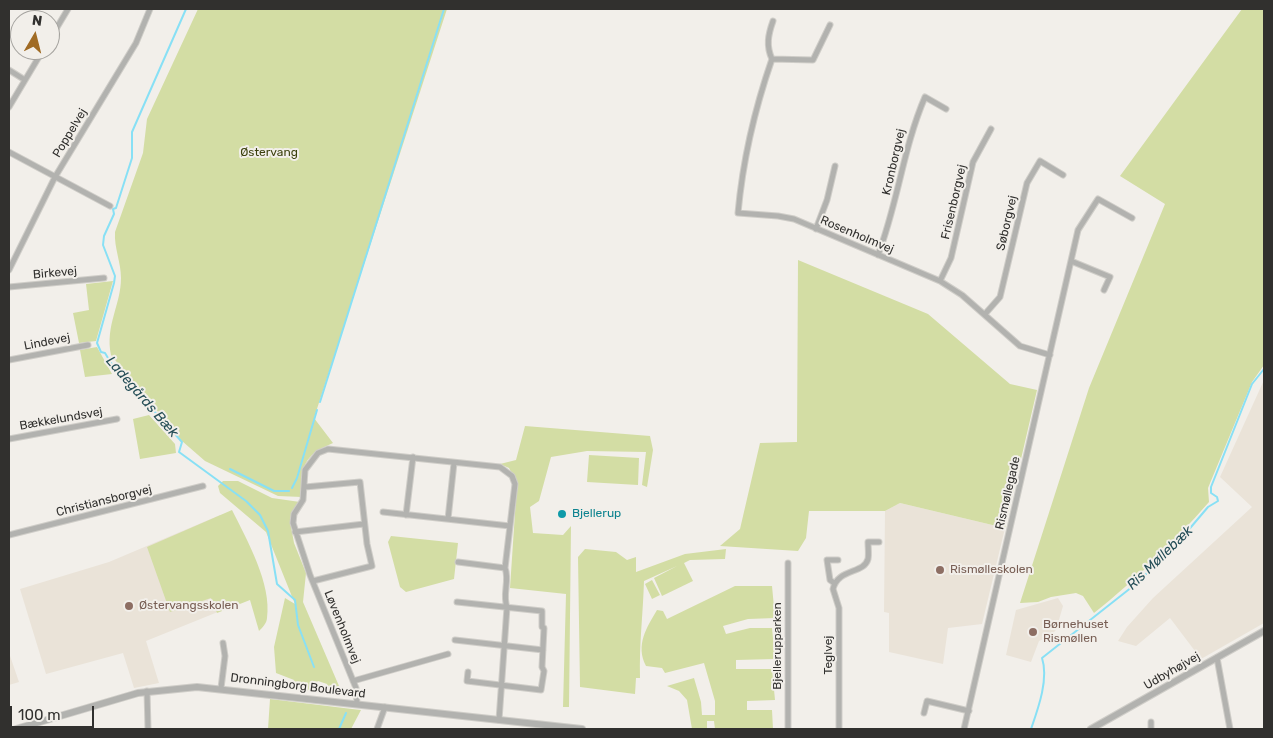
<!DOCTYPE html>
<html>
<head>
<meta charset="utf-8">
<style>
	body { margin:0 }
	#map { position:relative; width:1273px; height:738px; overflow:hidden; background:#f2efea; font-family:Rubik,sans-serif }
	canvas { display:block }
	.frame { position:absolute; inset:0; border:10px solid #31302e; pointer-events:none }
	.north { position:absolute; left:10px; top:10px; width:50px; height:50px; box-sizing:border-box; background:#f2efea; border:1px solid #a5a39f; border-radius:50%; rotate:8deg; font-size:14px; font-weight:700; line-height:20px; text-align:center; color:#31302e }
	.north::after { content:''; display:block; margin:auto; width:18px; height:22px; background:#a06b24; clip-path:polygon(50% 0,100% 100%,50% 72%,0 100%) }
	.scale { position:absolute; left:10px; top:706px; width:84px; height:22px; box-sizing:border-box; border:2px solid #31302e; border-top:0; padding-left:6px; font-size:15px; line-height:18px; white-space:nowrap; color:#31302e; -webkit-text-stroke:4px #f2efea; paint-order:stroke }
</style>
</head>
<body>
<div id="map">
<canvas width="1273" height="738"></canvas>
<div class="frame"></div>
<div class="north">N</div>
<div class="scale">100 m</div>
</div>
<script>
const g = document.querySelector('canvas').getContext('2d');
g.lineJoin = 'round';
function fill(path, color) { g.fillStyle = color; g.fill(path, 'evenodd'); }
function strokePath(path, color, width, dash) { g.strokeStyle = color; g.lineWidth = width; g.lineCap = dash ? 'butt' : 'round'; g.setLineDash(dash || []); g.stroke(path); }
function write(font, color, halo, rows, align = 'center') {
  g.font = font + ' Rubik,sans-serif'; g.lineWidth = 4; g.setLineDash([]); g.textBaseline = 'middle'; g.strokeStyle = halo; g.fillStyle = color; for (const [text, x, y, turn = 0] of rows) {
    g.save(); g.translate(x, y); g.rotate((+turn || 0) * Math.PI / 180); g.textAlign = isNaN(turn) ? turn : align; if (halo) g.strokeText(text, 0, 0); g.fillText(text, 0, 0); g.restore();
  }
}
fill(new Path2D(`
	M1264 380V623L1201 659 1170 618 1136 646 1118 641 1127 627 1153 598 1252 507 1220 477Z
	M900 503 1005 528 982 624 948 628 943 664 889 652V613L884 612 885 511Z
	M220 515 250 599 146 641 159 683 134 688 123 653 46 674 20 589 109 562Z
	M1058 598 1063 606 1056 630 1050 636 1039 641 1031 662 1006 655 1016 610Z
	M9 653 19 682 9 685Z`), '#eae3d8');
fill(new Path2D(`
	M198 9H447L314 418 333 443C302 456 302 466 302 497L278 496 205 461 182 441 111 355C105 325 121 305 121 278 121 262 114 248 115 232L143 153 147 119Z
	M1242 9H1263L1264 365 1252 382 1208 488 1209 502C1172 544 1138 578 1094 613L1083 596 1076 593 1051 597 1038 602 1020 603 1089 388 1165 204 1120 176Z
	M798 260 928 314 1010 384 1037 390 1005 528 900 503 885 511H809L806 538 798 551 720 546 740 529 760 443 797 442Z
	M113 281 96 341 79 343 73 313 89 310 86 284Z
	M97 347 112 374 85 377 80 350Z
	M149 415 175 444 176 453 140 459 133 419Z
	M525 426 650 436 653 450 647 487 642 485 646 452 587 451 551 457 539 501 530 507 533 533 563 535 571 526 569 707H563L566 594 510 588 517 483 509 468 500 464 516 460Z
	M589 455 639 458 638 485 587 482Z
	M223 481H238L272 498 300 502 290 521 294 543 306 573 303 602 342 693 330 695 327 684 318 681 307 691 288 688 294 680 276 673 274 647 285 598 295 604 266 532 220 493 218 486Z
	M232 510C247 540 272 584 267 618 267 623 262 628 259 631L250 600 217 613 211 598 170 612 147 547Z
	M391 536 458 543 454 579 406 592 400 587 388 542Z
	M585 549 616 552 627 560 636 557V572L685 554 726 549 725 559 690 560 684 563 693 581 662 596 654 578 677 566 644 581C643 614 639 645 640 678H636L635 694 580 687 578 557Z
	M652 580 660 595 652 599 645 584Z
	M735 586H772L775 618 748 619 723 626 726 634 750 628H772L775 659 736 660V669H772L775 700 747 701V710H772L773 729H715L714 721H707V729H692L687 700 679 691 667 686 694 678 701 702 702 715H715V701L704 663 665 673 662 668 646 666C635 645 647 627 657 610L663 611 667 619Z
	M270 699 352 709 361 710 351 729H268Z`), '#d3dda4');
strokePath(new Path2D(`
	M186 9 132 132V158L116 208 113 209 114 214 104 236 103 245 115 276 114 283 97 343 101 352 105 353 111 363 182 442 179 452 246 501 260 515 268 531 277 584 295 600 298 625 314 667
	M320 402 444 9
	M230 469 274 491H289
	M292 488 297 478 317 410
	M339 729 346 713
	M1031 729C1038 709 1049 679 1042 658L1137 583 1180 540 1208 507 1218 501 1217 497 1211 493V487L1252 384 1264 369`), '#88e0f5', 2);
const minor = new Path2D(`
	M773 21C768 35 766 46 772 59 754 111 743 158 738 213L778 216 794 219 940 281 962 295 1020 346 1050 355
	M50 39 68 9
	M772 59 813 60 830 25
	M9 70 25 80
	M9 107 43 50
	M9 152 110 206
	M816 229 827 200 835 166
	M878 255C898 203 903 148 925 97L946 109
	M1071 261 1110 277 1104 290
	M9 270 55 177 136 43 150 9
	M940 281 951 258 973 162 991 129
	M9 287 104 278
	M985 314 1000 297 1027 183 1040 161 1063 175
	M9 360 88 345
	M9 439 117 419
	M305 487 360 482 367 544 372 566 313 581
	M383 512 510 526
	M406 515 413 457
	M448 519 454 463
	M295 532 364 524
	M9 535 203 486
	M458 562 505 568
	M834 583 830 580 827 560H838
	M457 602 542 611V627L544 628 542 667 544 671 541 690 467 681 468 672
	M455 640 543 650
	M1217 658 1230 729
	M353 681 448 654
	M221 688 225 656 223 643
	M147 691 148 729
	M357 704 356 688 310 575 293 523 294 514 303 500 305 470 318 453 328 449 500 467 512 476 515 484 505 568C510 581 502 594 507 607L499 720
	M924 713 927 701 969 711
	M1151 722V729
	M377 729 385 707
	M788 729V563
	M839 729V608L833 589C838 568 864 574 868 559 869 554 868 547 868 542H879
	M964 729 1078 230 1098 199 1132 218`);
const tertiary = new Path2D(`
	M16 729 138 693 197 687 582 729
	M1091 729 1264 631`);
strokePath(minor, '#cfcdc8', 7);
strokePath(tertiary, '#cfcdc8', 8);
strokePath(minor, '#b2b2af', 5);
strokePath(tertiary, '#b2b2af', 6);
for (const [x, y, r, color] of [
	[562,514,5,"#0f9aa8"],
	[940,570,5,"#8d6e63"],
	[129,606,5,"#8d6e63"],
	[1033,632,5,"#8d6e63"]
]) { const dot = new Path2D(); dot.arc(x, y, r, 0, 2 * Math.PI); g.fillStyle = color; g.fill(dot); strokePath(dot, '#f2efea', 2); }
write('12px', '#31302e', '#f2efea', [
	["Poppelvej",70,133,-59],
	["Kronborgvej",894,162,-77],
	["Frisenborgvej",954,202,-77],
	["Søborgvej",1007,223,-77],
	["Rosenholmvej",857,235,23],
	["Birkevej",55,273,-5],
	["Lindevej",47,342,-11],
	["Bækkelundsvej",61,419,-10],
	["Rismøllegade",1008,493,-77],
	["Christiansborgvej",104,501,-14],
	["Løvenholmvej",342,627,68],
	["Bjellerupparken",778,646,-90],
	["Teglvej",829,655,-90],
	["Udbyhøjvej",1172,671,-30],
	["Dronningborg Boulevard",298,686,7]
]);
write('12px', '#3c410e', '#f2efea', [
	["Østervang",269,153]
]);
write('12px', '#0d838f', '#f2efea', [
	["Bjellerup",572,514]
], 'left');
write('12px', '#785e54', '#f2efea', [
	["Rismølleskolen",950,570],
	["Østervangsskolen",139,606],
	["Børnehuset",1043,625],
	["Rismøllen",1043,639]
], 'left');
write('italic 14px', '#244d56', '#f2efea', [
	["Ladegårds Bæk",142,397,49],
	["Ris Møllebæk",1160,558,-44]
]);
</script>
</body>
</html>
